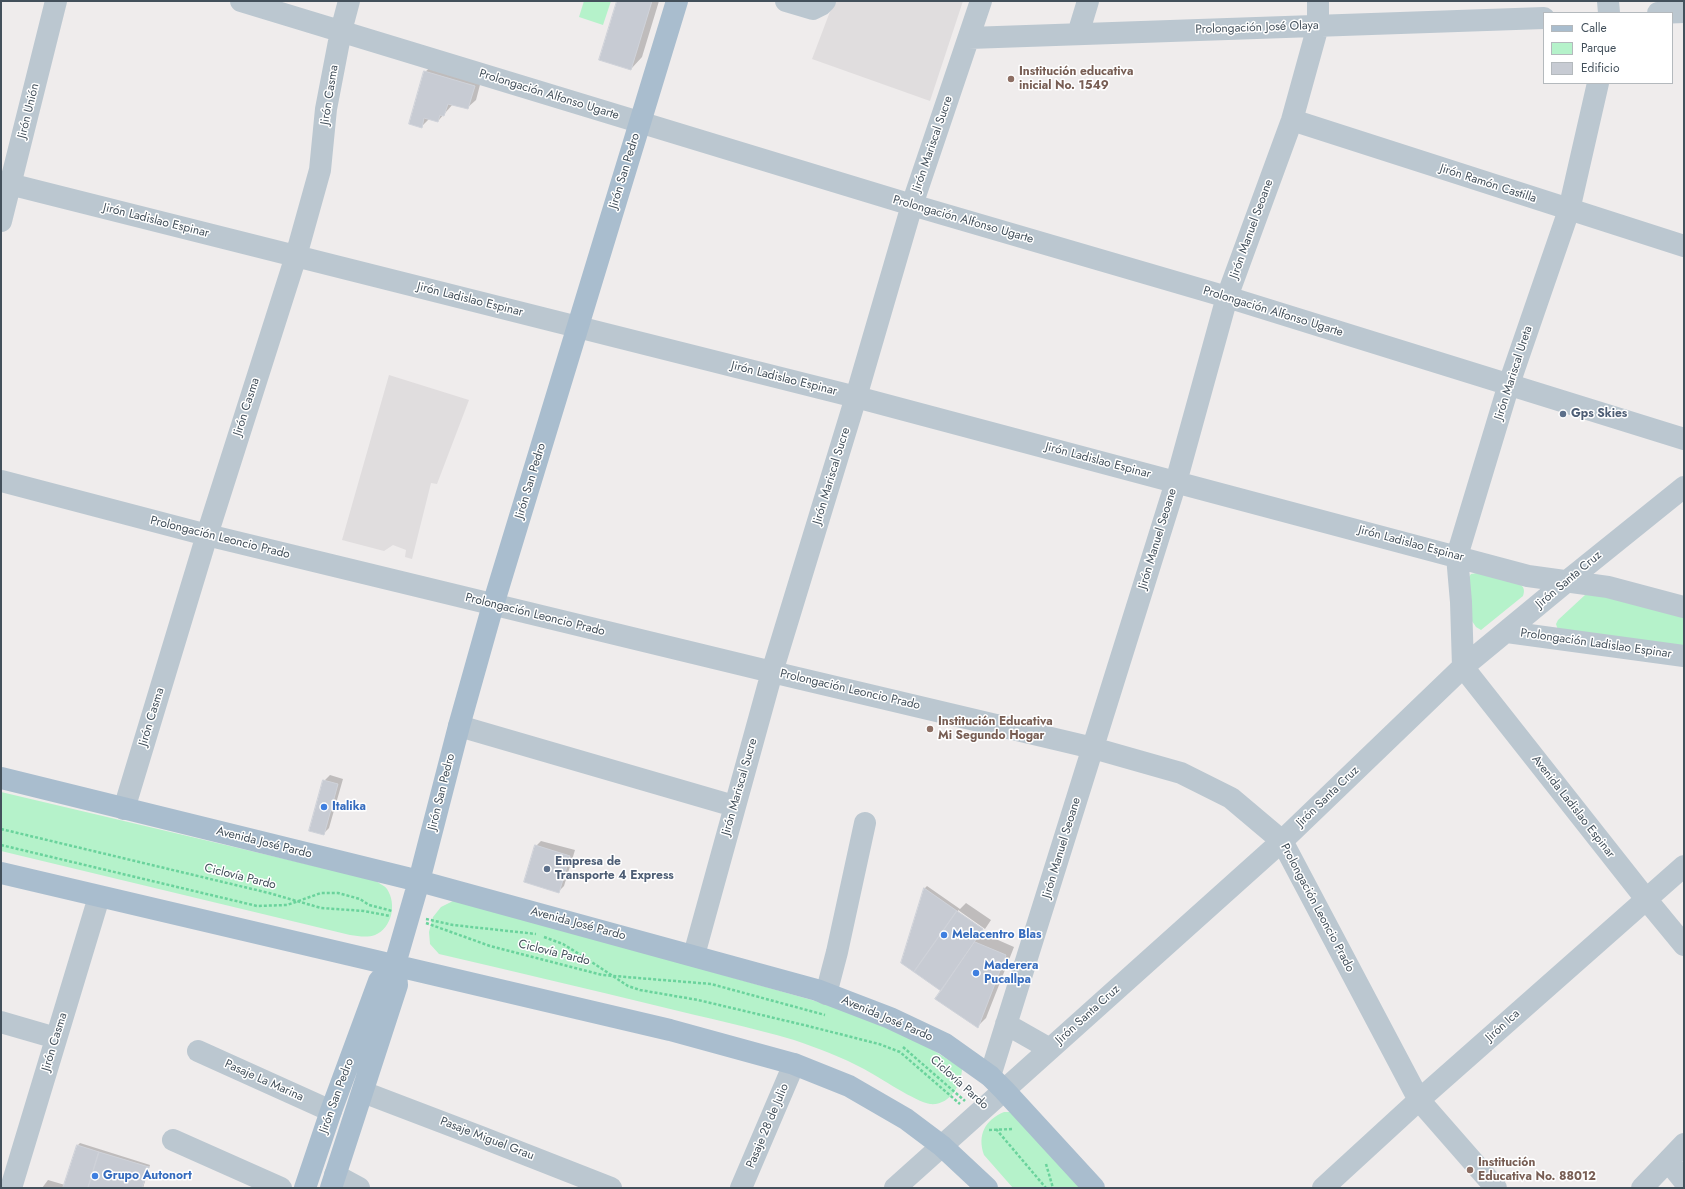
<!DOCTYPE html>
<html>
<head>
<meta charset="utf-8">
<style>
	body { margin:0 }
	#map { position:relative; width:1685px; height:1189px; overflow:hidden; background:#efecec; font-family:Jost,sans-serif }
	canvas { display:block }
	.frame { position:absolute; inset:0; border:2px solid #43505b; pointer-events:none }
	.legend { position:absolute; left:1543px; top:12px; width:130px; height:72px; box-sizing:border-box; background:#fff; border:1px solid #b4b9bd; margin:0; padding:5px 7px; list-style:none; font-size:12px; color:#43505b }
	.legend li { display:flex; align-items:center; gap:8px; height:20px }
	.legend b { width:20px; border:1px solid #b4b9bd }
</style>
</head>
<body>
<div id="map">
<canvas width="1685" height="1189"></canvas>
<div class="frame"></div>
<ul class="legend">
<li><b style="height:5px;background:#a9bdce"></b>Calle</li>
<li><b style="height:11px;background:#b5f2ca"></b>Parque</li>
<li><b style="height:11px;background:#c7cbd3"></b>Edificio</li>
</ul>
</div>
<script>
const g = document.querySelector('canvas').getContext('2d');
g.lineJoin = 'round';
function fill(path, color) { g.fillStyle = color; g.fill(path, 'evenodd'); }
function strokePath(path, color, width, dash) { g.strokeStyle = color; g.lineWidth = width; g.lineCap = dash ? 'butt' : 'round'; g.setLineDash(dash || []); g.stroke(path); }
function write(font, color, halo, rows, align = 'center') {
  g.font = font + ' Jost,sans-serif'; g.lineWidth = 3; g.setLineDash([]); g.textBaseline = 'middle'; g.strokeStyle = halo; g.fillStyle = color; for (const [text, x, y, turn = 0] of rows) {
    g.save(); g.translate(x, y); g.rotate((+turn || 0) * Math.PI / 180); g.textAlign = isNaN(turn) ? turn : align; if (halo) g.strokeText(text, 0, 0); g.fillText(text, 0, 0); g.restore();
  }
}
fill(new Path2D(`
	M834 1H963L930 101 812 59Z
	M389 375 469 400 437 484 431 483 412 559 405 557 406 550 393 545 384 551 342 540Z`), '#e0ddde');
fill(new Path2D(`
	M584 1H611L603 25 579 17Z
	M1477 573 1519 583C1524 587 1525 590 1523 596L1481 630 1476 627 1472 621 1467 580 1471 574Z
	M1598 593 1684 614V650L1558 630 1556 624 1558 620 1585 595Z
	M1 792 374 880C378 883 384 885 387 889 397 904 392 928 375 935 367 938 358 936 350 935L1 851Z
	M453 901 469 903 886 1021 962 1068C962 1084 950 1106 930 1104 916 1102 879 1077 864 1069 842 1057 817 1048 794 1040 750 1027 706 1018 662 1007 588 989 513 971 439 954L430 944 429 932 433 917 441 907Z
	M1004 1112H1013L1089 1188H1013L984 1155C977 1135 985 1120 1004 1112Z`), '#b5f2ca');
fill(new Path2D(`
	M618 1H659L642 57 631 69Z
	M434 64 482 77 476 100 467 108 453 104 438 121 430 118 421 127 425 72Z
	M330 775 343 779 329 828 324 833V781Z
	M541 841 575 850 564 886 558 892 536 846Z
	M927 886 960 909 966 903 991 920 985 929 958 910V913L984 931 982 933 1014 947 986 1018 978 1026 942 990 924 889Z
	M80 1143 150 1165 143 1188H42L48 1180 65 1185 78 1145Z`), '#0003');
const building = new Path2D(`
	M617 1H652L631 70 599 60Z
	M424 71 475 86 468 109 448 104 444 116 440 115 438 122 424 118 422 128 409 124Z
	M323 780 338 784 324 835 309 831Z
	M535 845 570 856 559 893 524 882Z
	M924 888 957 911 914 972 901 963Z
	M957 911 983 929 941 991 914 972Z
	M975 942 1006 955 978 1028 935 999Z
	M77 1145 99 1152 88 1188H63Z
	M99 1152 149 1167 142 1188H88Z`);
fill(building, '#c7cbd3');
strokePath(building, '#cfd2d9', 1);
strokePath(new Path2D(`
	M1 829 269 893 321 908 364 911 390 916
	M1 845 257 906 287 905 321 893H338L360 899 369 905 392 911
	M426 919 453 925 536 934
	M426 923 490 946 602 975 711 984 825 1015
	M544 937 563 944 587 959 628 986 640 990 698 1000 808 1026 879 1044 900 1052 960 1104
	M903 1047 965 1101
	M996 1129 1046 1188
	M989 1130 1013 1129
	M1046 1164 1053 1188`), '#6ad39c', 2.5, [3, 2]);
strokePath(new Path2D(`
	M241 1 912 205 1227 297 1684 439
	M786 1 813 9 821 5 825 1
	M1608 1 1609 13
	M1658 13 1684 12
	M1078 34 1088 1
	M969 38 1544 18
	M1598 83 1569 210 1509 384 1457 556 1461 602 1463 667 1646 899 1684 945
	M1292 120 1684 246
	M1 182 856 397 1528 576 1608 587 1684 607
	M1 221 56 1
	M1 481 207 535 772 672 1093 748 1181 773 1231 798 1282 841 1419 1100 1496 1188
	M1507 632 1684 656
	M459 726 734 806
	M124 809 207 535 296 256 320 170 326 109 341 31 349 1
	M694 955 772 672 856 397 912 205 981 1
	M826 994 837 952 865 823
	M1 1022 56 1038
	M1006 1024 1050 1049
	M198 1051 331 1111
	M990 1076 1176 482 1227 297 1292 120 1318 26V1
	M363 1092 481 1137 611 1188
	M173 1140 281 1188
	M1668 1161 1684 1181
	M335 1175 359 1188
	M11 1188 99 897
	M741 1188 794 1064
	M895 1188 1282 841 1463 667 1566 582 1684 487
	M1323 1188 1419 1100 1684 866
	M1642 1188 1684 1144`), '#bbc7d0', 22);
strokePath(new Path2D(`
	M1 778 419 881 817 990 890 1018 945 1044 990 1076 1004 1090 1094 1188
	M1 873 670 1030 794 1064 849 1086 906 1119 942 1146 987 1188
	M305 1188 331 1111 379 981 395 964
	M331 1188 397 985 395 964 419 881 459 726 493 605 677 1`), '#a9bdce', 22);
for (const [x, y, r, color] of [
	[1011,79,4,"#8d6e63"],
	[1563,414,4,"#5c6f8a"],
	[930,729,4,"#8d6e63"],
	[324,807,4,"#3f7fe0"],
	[547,869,4,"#5c6f8a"],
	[944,935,4,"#3f7fe0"],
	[976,973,4,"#3f7fe0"],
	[1470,1170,4,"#8d6e63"],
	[95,1176,4,"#3f7fe0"]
]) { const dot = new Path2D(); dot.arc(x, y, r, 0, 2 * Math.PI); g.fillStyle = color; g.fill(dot); strokePath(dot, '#fff', 1.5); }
write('12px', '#43505b', '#fff', [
	["Prolongación José Olaya",1257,28,-2],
	["Jirón Casma",330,95,-81],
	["Prolongación Alfonso Ugarte",549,95,17],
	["Jirón Unión",29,111,-76],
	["Jirón Mariscal Sucre",933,144,-71],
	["Jirón San Pedro",625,171,-73],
	["Jirón Ramón Castilla",1488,184,18],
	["Prolongación Alfonso Ugarte",963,220,16],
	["Jirón Ladislao Espinar",156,221,14],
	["Jirón Manuel Seoane",1252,229,-70],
	["Jirón Ladislao Espinar",470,300,14],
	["Prolongación Alfonso Ugarte",1273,312,17],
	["Jirón Mariscal Ureta",1514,373,-72],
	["Jirón Ladislao Espinar",784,379,14],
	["Jirón Casma",247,407,-72],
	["Jirón Ladislao Espinar",1098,461,15],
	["Jirón Mariscal Sucre",832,476,-73],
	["Jirón San Pedro",531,481,-73],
	["Prolongación Leoncio Prado",220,538,14],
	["Jirón Manuel Seoane",1158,539,-73],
	["Jirón Ladislao Espinar",1411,544,15],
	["Jirón Santa Cruz",1569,580,-40],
	["Prolongación Leoncio Prado",535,615,14],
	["Prolongación Ladislao Espinar",1596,644,8],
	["Prolongación Leoncio Prado",850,690,13],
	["Jirón Casma",152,717,-73],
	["Jirón Mariscal Sucre",740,787,-74],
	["Jirón San Pedro",442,792,-76],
	["Jirón Santa Cruz",1328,797,-44],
	["Avenida Ladislao Espinar",1573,807,52],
	["Avenida José Pardo",264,843,14],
	["Jirón Manuel Seoane",1062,848,-73],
	["Ciclovía Pardo",240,877,14],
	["Prolongación Leoncio Prado",1317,908,62],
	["Avenida José Pardo",578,924,15],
	["Ciclovía Pardo",554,953,14],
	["Jirón Santa Cruz",1088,1015,-42],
	["Avenida José Pardo",887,1019,23],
	["Jirón Ica",1503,1026,-42],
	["Jirón Casma",55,1042,-73],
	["Pasaje La Marina",264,1081,24],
	["Ciclovía Pardo",959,1083,42],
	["Jirón San Pedro",337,1096,-70],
	["Pasaje 28 de Julio",768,1126,-67],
	["Pasaje Miguel Grau",487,1139,21]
]);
write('bold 12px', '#785e54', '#fff', [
	["Institución educativa",1019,72],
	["inicial No. 1549",1019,86],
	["Institución Educativa",938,722],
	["Mi Segundo Hogar",938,736],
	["Institución",1478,1163],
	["Educativa No. 88012",1478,1177]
], 'left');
write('bold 12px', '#4e5e75', '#fff', [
	["Gps Skies",1571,414],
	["Empresa de",555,862],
	["Transporte 4 Express",555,876]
], 'left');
write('bold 12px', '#366cbe', '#fff', [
	["Italika",332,807],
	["Melacentro Blas",952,935],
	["Maderera",984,966],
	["Pucallpa",984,980],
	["Grupo Autonort",103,1176]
], 'left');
</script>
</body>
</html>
